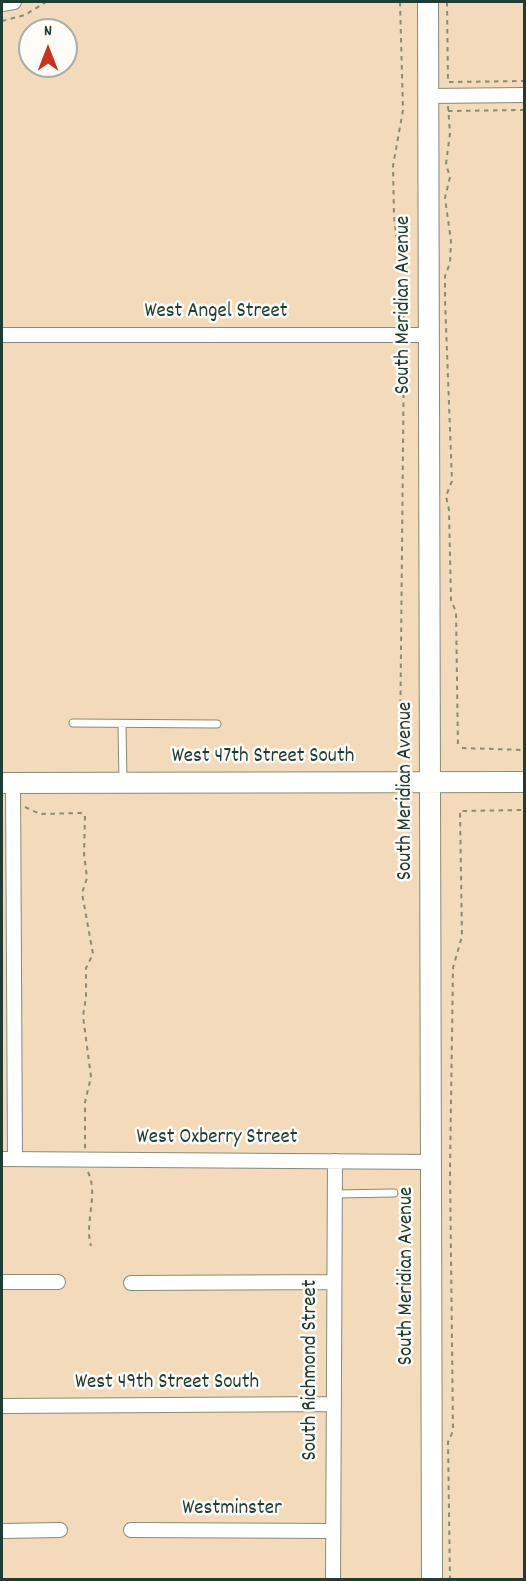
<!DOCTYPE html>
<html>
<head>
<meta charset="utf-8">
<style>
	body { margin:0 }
	#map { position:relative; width:526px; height:1581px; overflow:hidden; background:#f2daba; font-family:Dekko,sans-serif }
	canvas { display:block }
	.frame { position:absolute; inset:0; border:3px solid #1f3d34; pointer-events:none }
	.north { position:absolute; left:18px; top:18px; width:60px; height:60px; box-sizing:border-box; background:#fdfcf7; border:2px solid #a4b0a9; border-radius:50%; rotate:0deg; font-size:16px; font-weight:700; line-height:24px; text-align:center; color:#1f3d34 }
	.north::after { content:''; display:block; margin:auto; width:21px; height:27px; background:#c8321e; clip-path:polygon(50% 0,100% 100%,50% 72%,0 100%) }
</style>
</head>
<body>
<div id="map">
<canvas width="526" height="1581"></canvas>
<div class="frame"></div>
<div class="north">N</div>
</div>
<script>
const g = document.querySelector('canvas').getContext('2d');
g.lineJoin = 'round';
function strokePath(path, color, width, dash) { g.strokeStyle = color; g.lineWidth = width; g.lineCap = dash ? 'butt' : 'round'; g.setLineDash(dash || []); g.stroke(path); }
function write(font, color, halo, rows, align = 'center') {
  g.font = font + ' Dekko,sans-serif'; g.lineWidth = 5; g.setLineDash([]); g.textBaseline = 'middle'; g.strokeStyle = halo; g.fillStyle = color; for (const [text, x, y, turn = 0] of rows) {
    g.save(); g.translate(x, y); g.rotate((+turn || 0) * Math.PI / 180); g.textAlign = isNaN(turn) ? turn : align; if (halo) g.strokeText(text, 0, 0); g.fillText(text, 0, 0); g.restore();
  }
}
const lane = new Path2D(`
	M73 723 217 724
	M122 724 123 782
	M335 1194 394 1193`);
const street = new Path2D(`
	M2 4 14 2
	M429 96 524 95
	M2 335H430
	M13 783 15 1159
	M2 1159 432 1162
	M2 1282H58
	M131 1283 333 1282
	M2 1406 332 1404
	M131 1530 333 1531
	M2 1531 60 1530
	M333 1580 335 1161`);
const secondary = new Path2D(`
	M428 2 432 1580
	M2 783 524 782`);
strokePath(lane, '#888c77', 9);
strokePath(street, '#888c77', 16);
strokePath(secondary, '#888c77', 22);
strokePath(new Path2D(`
	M400 2 403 110 393 166 394 216 397 243 405 260 401 288 404 324
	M447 2 448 83
	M2 21 25 15 46 2
	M449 82 524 81
	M448 106 450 133 446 164 450 177 445 198 451 241 450 263 445 276V300L452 481 446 496 449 510 451 600 456 612 458 748
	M448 111 524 110
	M462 748 524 750
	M400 749 404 348
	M25 807 40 814 81 813 85 815 84 854 87 878 82 893 93 954 86 968V997L83 1016 91 1077 85 1102V1149
	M88 1172C99 1195 84 1222 91 1246
	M450 1580 448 1442 453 1431 450 1170 453 968 462 936 460 811 524 810`), '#888c77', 2, [4.5, 4.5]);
strokePath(lane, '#fff', 7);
strokePath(street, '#fff', 14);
strokePath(secondary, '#fff', 20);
write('21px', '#1f3d34', '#fdfcf7', [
	["South Meridian Avenue",405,305,-90],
	["West Angel Street",216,313],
	["West 47th Street South",263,758],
	["South Meridian Avenue",407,791,-90],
	["West Oxberry Street",217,1139],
	["South Meridian Avenue",408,1276,-90],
	["South Richmond Street",312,1370,-90],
	["West 49th Street South",167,1384],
	["Westminster",232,1510]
]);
</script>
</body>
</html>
